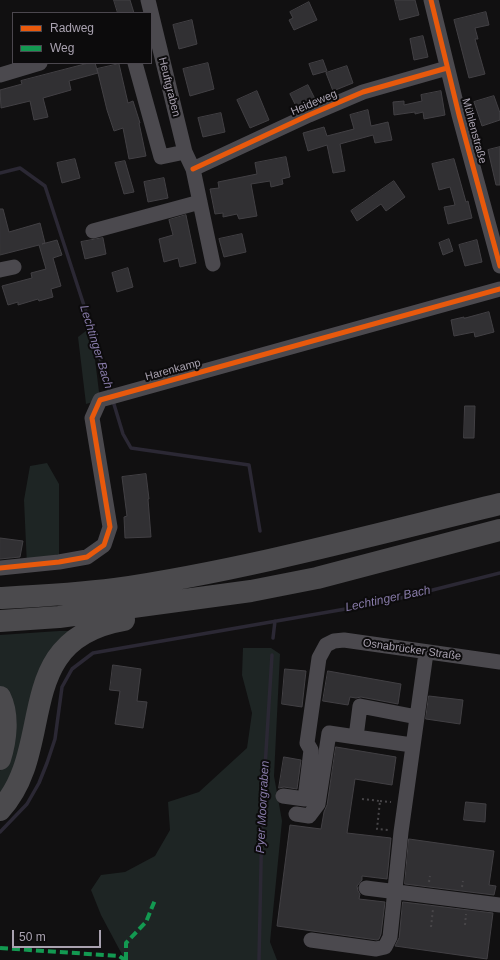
<!DOCTYPE html>
<html>
<head>
<meta charset="utf-8">
<style>
	body { margin:0 }
	#map { position:relative; width:500px; height:960px; overflow:hidden; background:#111011; font-family:Arial,sans-serif }
	canvas { display:block }
	.legend { position:absolute; left:12px; top:12px; width:140px; height:52px; box-sizing:border-box; background:#0c0b0c; border:1px solid #4b474e; margin:0; padding:5px 7px; list-style:none; font-size:12px; color:#a9a2b0 }
	.legend li { display:flex; align-items:center; gap:8px; height:20px }
	.legend b { width:20px; border:1px solid #4b474e }
	.scale { position:absolute; left:12px; top:930px; width:89px; height:18px; box-sizing:border-box; border:2px solid #a9a2b0; border-top:0; padding-left:5px; font-size:12px; line-height:14px; white-space:nowrap; color:#a9a2b0; -webkit-text-stroke:3px #0c0b0c; paint-order:stroke }
</style>
</head>
<body>
<div id="map">
<canvas width="500" height="960"></canvas>
<ul class="legend">
<li><b style="height:5px;background:#e8590c"></b>Radweg</li>
<li><b style="height:5px;background:#139951"></b>Weg</li>
</ul>
<div class="scale">50 m</div>
</div>
<script>
const g = document.querySelector('canvas').getContext('2d');
g.lineJoin = 'round';
function fill(path, color) { g.fillStyle = color; g.fill(path, 'evenodd'); }
function strokePath(path, color, width, dash) { g.strokeStyle = color; g.lineWidth = width; g.lineCap = dash ? 'butt' : 'round'; g.setLineDash(dash || []); g.stroke(path); }
function write(font, color, halo, rows, align = 'center') {
  g.font = font + ' Arial,sans-serif'; g.lineWidth = 4; g.setLineDash([]); g.textBaseline = 'middle'; g.strokeStyle = halo; g.fillStyle = color; for (const [text, x, y, turn = 0] of rows) {
    g.save(); g.translate(x, y); g.rotate((+turn || 0) * Math.PI / 180); g.textAlign = isNaN(turn) ? turn : align; if (halo) g.strokeText(text, 0, 0); g.fillText(text, 0, 0); g.restore();
  }
}
fill(new Path2D(`
	M91 327 100 400 86 404 78 337Z
	M47 463 59 484V562L27 566 24 500 30 466Z
	M59 631H76L17 766 0 794V771L5 760 0 687V635Z
	M243 648H271L280 654 274 776 282 821 270 942 277 960H125L101 915 91 890 101 875 125 872 155 856 170 830 168 802 199 792 247 748 252 713 242 675Z`), '#1e2524');
strokePath(new Path2D(`
	M0 173 20 168 45 186 91 327 110 393
	M113 401 123 434 131 448 249 465 260 531
	M273 638 275 621
	M0 832 27 804 39 783 47 763 55 739 62 687 72 669 93 653 357 607 397 599 500 573
	M259 960 262 816 272 655`), '#2b2834', 3.5);
const building = new Path2D(`
	M114 0H130L134 13H118Z
	M395 0H415L419 15 400 20Z
	M309 2 317 20 294 30 289 20 293 18 290 12Z
	M486 12 489 25 475 28 478 39H475L485 74 469 78 454 20Z
	M192 20 197 44 179 49 173 25Z
	M423 36 428 57 414 60 410 39Z
	M323 60 327 71 313 75 309 64Z
	M89 63H95L98 73 69 81 71 90 43 98 48 117 34 120 30 101 1 108 0 90 22 84 21 81Z
	M208 63 214 89 190 96 183 69Z
	M119 64 128 103 133 101 140 123H139L146 156 129 159 123 128 114 131 107 110 97 69Z
	M347 66 353 83 333 91 326 73Z
	M308 85 315 99 297 108 290 94Z
	M257 91 269 120 250 128 237 100Z
	M441 91 445 115 424 119 423 112 415 114V112L394 115 393 102 404 101V105L422 101 421 95Z
	M494 96 500 113V120L482 126 474 102Z
	M368 110 371 126 388 122 392 140 375 143 373 135 340 144 345 171 333 173 327 145 308 151 303 133 324 127 327 136 354 129 350 115Z
	M221 113 225 132 203 137 198 118Z
	M500 147V185H496L488 150Z
	M286 157 290 177 282 179 283 184 271 187 270 181 251 184 257 216 239 219 237 214 223 217V213L215 214 210 189 219 188 218 182 257 174 255 163Z
	M75 159 80 178 62 183 57 163Z
	M454 159 466 202 468 201 472 218 448 224 444 207 455 205 450 187 439 190 432 164Z
	M125 161 134 192 124 194 115 163Z
	M164 178 168 198 148 202 144 182Z
	M394 181 405 197 386 211 381 204 357 221 351 211Z
	M0 209H3L9 232 40 223 45 243 42 244 57 240 62 255 53 258 61 286 51 289 53 297 39 301 38 299 18 305V302L8 305 2 286 32 278 31 273 46 269 39 245 0 255Z
	M186 215 196 263 180 267 178 258 164 262 159 239 173 235 169 220Z
	M242 234 246 252 224 257 219 239Z
	M103 238 106 254 85 259 81 242Z
	M449 239 453 251 443 255 439 243Z
	M477 240 482 262 465 266 459 245Z
	M128 268 133 287 117 292 112 273Z
	M489 312 494 332 475 337 474 332 454 336 451 320 464 317V318Z
	M465 406H475L474 438H464Z
	M146 474 149 499H148L151 537 125 538 124 517 127 516 122 477Z
	M0 538 23 541 20 557 0 559Z
	M113 665 141 669 137 701 147 702 143 728 115 724 120 691 110 690Z
	M285 669 306 671 302 707 282 704Z
	M328 671 401 684 398 704 361 697 356 698 350 697 348 705 323 701Z
	M429 696 463 700 460 724 426 719Z
	M336 747 396 757 392 785 355 779 347 833 391 838 387 879 362 876V880L357 886 358 891 360 894 359 899 385 902 381 934 379 939 377 940 277 926 290 825 321 829 324 812 327 805Z
	M284 757 301 760 297 789 284 787 279 788Z
	M466 802 486 804 485 822 464 820Z
	M409 839 494 851 489 885 496 886 494 895 405 884Z
	M403 902 493 913 487 959 395 946 399 938Z`);
fill(building, '#313033');
strokePath(building, '#424044', 1);
strokePath(new Path2D(`
	M362 799 380 801 377 829 388 830
	M380 801 391 802
	M429 882 430 876
	M462 887 463 881
	M465 925 466 914
	M431 927 433 909`), '#474548', 2, [2, 3]);
strokePath(new Path2D(`
	M148 0 185 152 193 169 213 264
	M431 0 459 115 500 266
	M135 63 161 157 185 152
	M0 75 40 63
	M193 169 309 115 363 92 447 68
	M93 231 200 202
	M0 270 14 267
	M0 568 59 562 87 557 104 545 110 527 92 418 100 400 500 289
	M356 737 412 745
	M283 796 305 799 311 750 307 743 319 658 326 645 334 641 344 640 500 662
	M296 814 309 816 318 804 329 733 356 737 360 706 417 717
	M366 888 500 905
	M311 940 376 949 385 947 390 937 401 832 426 653`), '#4b494e', 15);
strokePath(new Path2D(`
	M0 598C38 596 77 594 115 589 245 570 372 535 500 504
	M0 621 59 617 251 591 317 578 500 530
	M0 697C9 715 6 740 0 759
	M0 810C58 747 9 640 124 620`), '#4b4a4d', 22);
strokePath(new Path2D(`
	M0 948 119 956 125 960
	M126 960V943L146 922 155 900`), '#139951', 4, [8, 4]);
strokePath(new Path2D(`
	M431 0 459 115 500 266
	M193 169 309 115 363 92 447 68
	M0 568 59 562 87 557 104 545 110 527 92 418 100 400 500 289`), '#e8590c', 5);
write('11px', '#a9a2b0', '#0c0b0c', [
	["Heuftgraben",169,87,76],
	["Heideweg",314,103,-23],
	["Mühlenstraße",474,131,75],
	["Harenkamp",173,370,-15],
	["Osnabrücker Straße",412,650,8]
]);
write('italic 12px', '#887ba9', '#0c0b0c', [
	["Lechtinger Bach",96,347,73],
	["Lechtinger Bach",388,599,-12],
	["Pyer Moorgraben",263,807,-87]
]);
</script>
</body>
</html>
